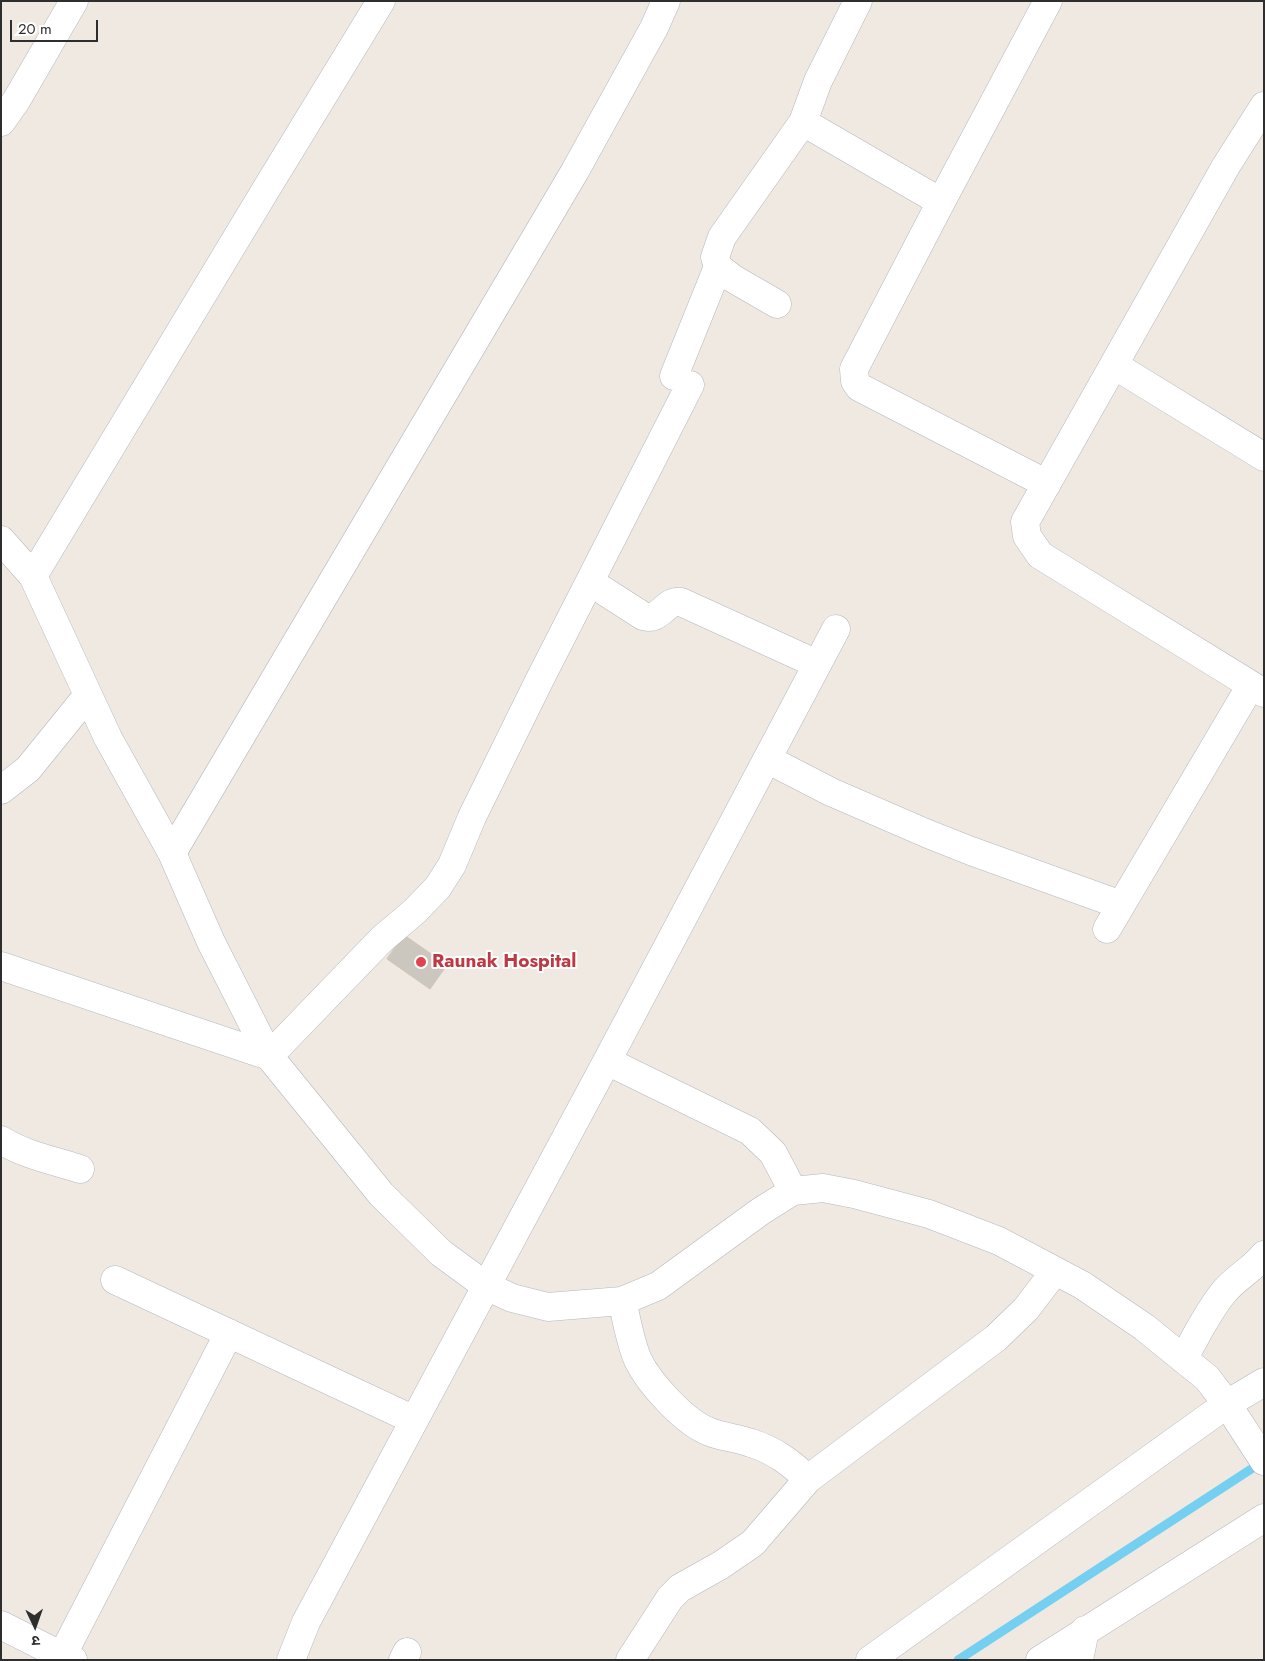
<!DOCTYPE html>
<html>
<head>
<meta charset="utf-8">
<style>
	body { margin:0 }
	#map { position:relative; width:1265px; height:1661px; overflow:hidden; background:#efe9e1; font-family:Jost,"Noto Sans Devanagari",sans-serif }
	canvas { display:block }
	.frame { position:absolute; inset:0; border:2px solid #2e2e2e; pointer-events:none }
	.north { position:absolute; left:10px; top:1601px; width:50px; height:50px; -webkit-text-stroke:4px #fff; paint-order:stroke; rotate:177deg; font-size:14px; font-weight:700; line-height:20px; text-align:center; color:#2e2e2e }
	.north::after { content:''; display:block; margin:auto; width:18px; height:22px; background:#2e2e2e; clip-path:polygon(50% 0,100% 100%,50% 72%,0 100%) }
	.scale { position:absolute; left:10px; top:20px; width:88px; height:22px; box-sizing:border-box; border:2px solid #2e2e2e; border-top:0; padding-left:6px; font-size:15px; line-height:18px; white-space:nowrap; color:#2e2e2e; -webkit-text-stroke:4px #fff; paint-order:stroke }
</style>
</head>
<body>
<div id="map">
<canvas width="1265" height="1661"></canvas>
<div class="frame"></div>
<div class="north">उ</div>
<div class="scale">20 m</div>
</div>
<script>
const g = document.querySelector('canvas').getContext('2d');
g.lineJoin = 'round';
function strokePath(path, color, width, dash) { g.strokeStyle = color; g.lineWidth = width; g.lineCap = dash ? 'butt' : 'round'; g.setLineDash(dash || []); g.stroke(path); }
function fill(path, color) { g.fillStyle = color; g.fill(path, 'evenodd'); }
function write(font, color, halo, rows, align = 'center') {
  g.font = font + ' Jost,sans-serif'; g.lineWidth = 4; g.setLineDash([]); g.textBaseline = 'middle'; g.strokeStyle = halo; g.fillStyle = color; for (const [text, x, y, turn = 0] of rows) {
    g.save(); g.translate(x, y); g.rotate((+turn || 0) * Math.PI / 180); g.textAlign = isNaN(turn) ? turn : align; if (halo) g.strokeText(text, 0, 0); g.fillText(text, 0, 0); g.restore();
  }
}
strokePath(new Path2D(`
	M958 1660 1262 1462`), '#75cff0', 9);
const building = new Path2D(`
	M404 935 447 965 430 989 387 959Z`);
fill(building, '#cbc7bf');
strokePath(building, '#cbc5ba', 1);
const minor = new Path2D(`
	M858 1 818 81 803 122 941 202
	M1264 106 1226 166 1025 522 1027 536 1040 555 1264 693
	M1 122 16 101 74 1
	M777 304 732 278 718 267 715 257 722 237 803 122
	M1114 365 1264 457
	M674 376 718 267
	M1047 484 859 387 855 381 854 369 941 202 1048 1
	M1 540 33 576 108 738 172 853 211 942 269 1056 381 1194 441 1253 486 1286 512 1298 548 1307 622 1301 658 1286 761 1211 793 1191 823 1188 854 1194 929 1214 999 1241 1082 1285 1144 1327 1207 1378 1227 1404 1264 1461
	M33 576 265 191 381 1
	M590 582 643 616C661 622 665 599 681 602L817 664
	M767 759 831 792 928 834 971 851 1121 905
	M1 790 28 769 88 695
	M172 853 575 171 654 28 666 1
	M1107 929 1251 685
	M1 966 269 1056 382 939 415 911 438 887 452 865 472 817 540 679 690 385
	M607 1061 750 1131 773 1153 793 1191
	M1 1140C22 1154 55 1161 80 1169
	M115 1280 414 1420
	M622 1301C627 1320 630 1342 638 1360 649 1383 685 1423 710 1432 723 1437 737 1438 751 1443 774 1450 791 1463 808 1479
	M1183 1359C1196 1337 1208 1311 1224 1292 1235 1278 1252 1270 1264 1255
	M1 1625 62 1656 60 1660
	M73 1660 62 1656 229 1333
	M291 1660 306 1622 607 1061 836 629
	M403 1660 407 1652
	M630 1660 670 1598 680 1588 721 1565 753 1543 808 1479 996 1338 1026 1309 1055 1271
	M870 1660 1227 1404 1264 1382
	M1040 1660 1264 1518
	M1079 1660 1085 1630`);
strokePath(minor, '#b4b7c1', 29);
strokePath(minor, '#fff', 28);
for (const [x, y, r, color] of [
	[421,962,6,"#e0444e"]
]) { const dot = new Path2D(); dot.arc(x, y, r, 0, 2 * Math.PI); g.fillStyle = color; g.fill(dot); strokePath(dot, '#fff', 2); }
write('bold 19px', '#be3a42', '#fff', [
	["Raunak Hospital",432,962]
], 'left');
</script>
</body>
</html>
